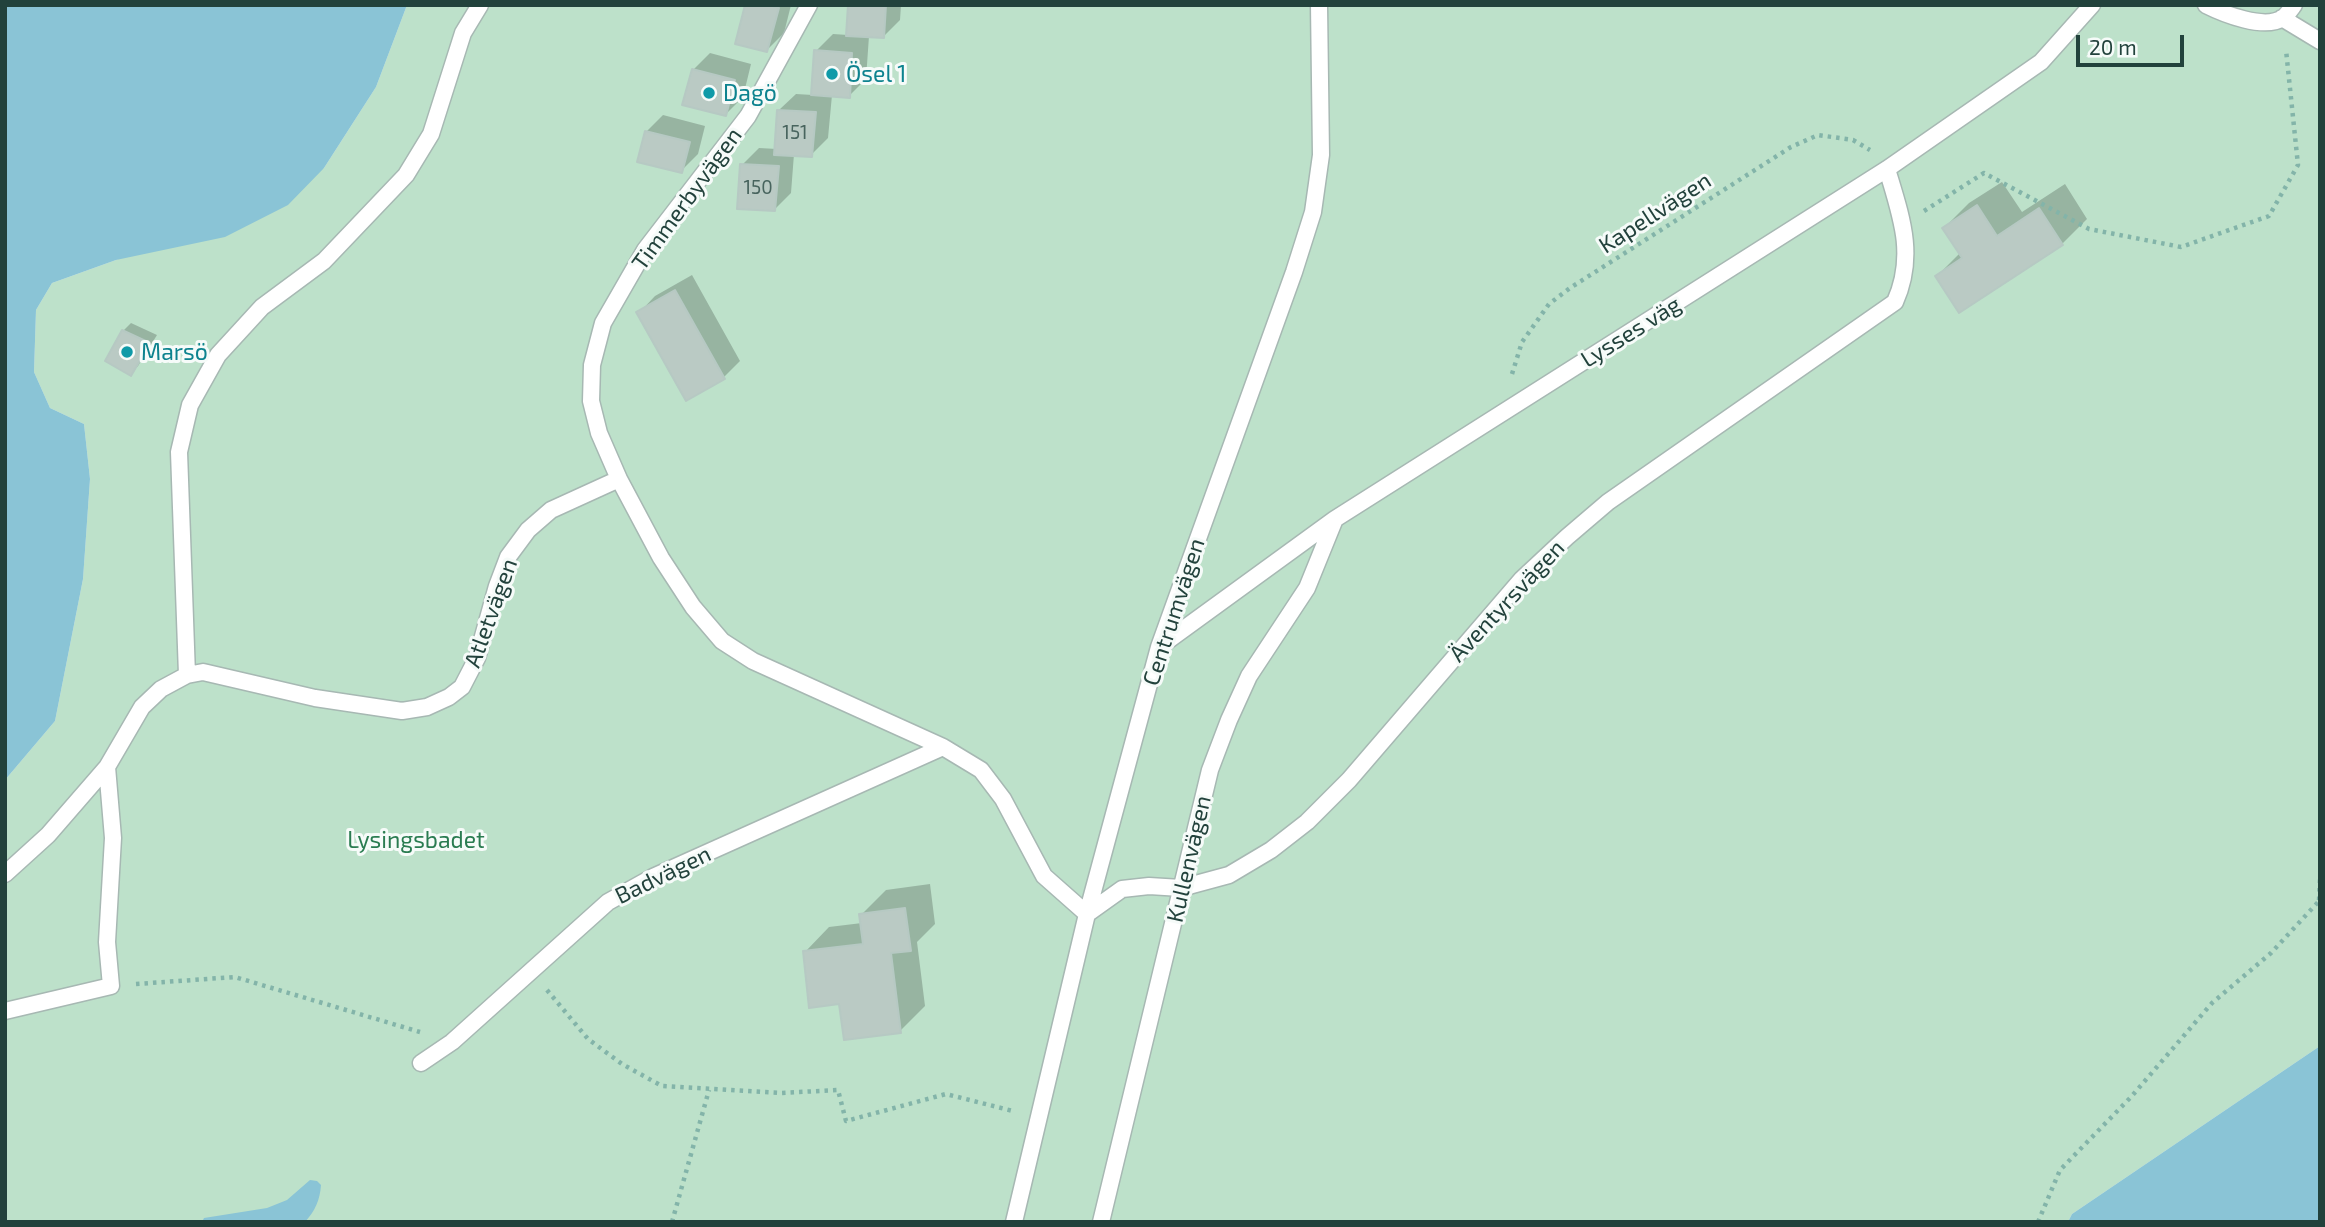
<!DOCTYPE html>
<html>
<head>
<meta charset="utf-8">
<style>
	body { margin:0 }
	#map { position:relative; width:2325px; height:1227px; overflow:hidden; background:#e5efeb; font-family:"Exo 2",sans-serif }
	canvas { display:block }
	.frame { position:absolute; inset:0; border:7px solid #22423c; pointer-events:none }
	.scale { position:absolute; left:2076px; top:35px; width:108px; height:32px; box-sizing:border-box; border:4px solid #22423c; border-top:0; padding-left:9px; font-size:21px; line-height:24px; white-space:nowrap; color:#22423c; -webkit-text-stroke:5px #f6fbf9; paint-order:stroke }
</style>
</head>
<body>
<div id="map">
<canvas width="2325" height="1227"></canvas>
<div class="frame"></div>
<div class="scale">20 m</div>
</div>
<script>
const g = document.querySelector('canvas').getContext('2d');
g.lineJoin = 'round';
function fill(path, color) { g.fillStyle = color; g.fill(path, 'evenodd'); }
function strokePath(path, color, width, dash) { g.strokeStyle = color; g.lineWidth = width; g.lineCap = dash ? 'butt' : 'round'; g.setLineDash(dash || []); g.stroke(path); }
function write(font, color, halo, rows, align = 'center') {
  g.font = font + ' "Exo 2",sans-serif'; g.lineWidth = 6; g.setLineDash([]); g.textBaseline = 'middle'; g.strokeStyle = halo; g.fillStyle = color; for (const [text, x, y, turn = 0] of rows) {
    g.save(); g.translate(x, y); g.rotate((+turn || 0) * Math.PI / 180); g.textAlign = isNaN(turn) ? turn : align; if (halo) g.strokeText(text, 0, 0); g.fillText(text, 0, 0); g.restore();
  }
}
fill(new Path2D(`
	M407 5H2320V1046L2072 1214 2068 1222H5V780L55 721 83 579 90 479 84 424 50 408 34 372 36 310 52 283 116 260 324 168 376 87Z`), '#bde1ca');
fill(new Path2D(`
	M5 5H407L376 87 324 168 288 205 225 237 116 260 52 283 36 310 34 372 50 408 84 424 90 479 83 579 55 721 5 780Z
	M2320 1046V1222H2068L2072 1214Z
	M310 1180 317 1181 321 1185C320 1200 315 1211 305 1222H202L204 1218 267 1208 287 1200Z`), '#8ac4d6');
fill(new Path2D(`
	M747 5H791L784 33 767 50Z
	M850 5H901L900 20 883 37 869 36 866 79 849 96 832 95 828 138 811 155 794 154 791 193 774 210 742 165 759 148 777 149 779 110 796 94 813 95 816 51 833 34 848 35Z
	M710 53 751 64 743 97 726 114 693 70Z
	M663 115 705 126 698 154 681 171 646 132Z
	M2002 182 2022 212 2065 184 2087 219 2062 244 1937 276 1960 253 1944 228 1969 203Z
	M692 275 740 361 724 377 639 313 655 296Z
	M131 323 157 335 138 366 130 374 123 331Z
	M930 884 935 924 917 942 925 1006 900 1031 841 1002 805 952 829 927 862 923 861 915 886 890Z`), '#0003');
const building = new Path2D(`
	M745 5H768L779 8 767 52 735 44Z
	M848 5H886L884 38 846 36Z
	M814 50 852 53 850 98 811 95Z
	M692 69 735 80 726 116 682 105Z
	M777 110 816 112 812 157 774 155Z
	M645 131 690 142 682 173 637 162Z
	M740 164 779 166 775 211 737 209Z
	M1977 205 1997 236 2039 208 2063 245 1959 313 1935 276 1962 258 1942 228Z
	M675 290 725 379 686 401 636 312Z
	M122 330 150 343 131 376 105 361Z
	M905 908 911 951 891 953 901 1033 844 1040 839 1004 809 1008 803 951 863 944 859 914Z`);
fill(building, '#bacac4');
strokePath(building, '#b6c9c3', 2);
const lane = new Path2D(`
	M480 5 463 33 431 134 406 175 324 261 262 307 218 355 190 405 179 452 187 675 203 672 315 698 402 711 427 707 449 697 462 687 477 658 497 586 508 557 528 530 551 510 619 479 661 558 693 607 722 641 753 661 943 747 981 770 1003 799 1044 876 1087 914 1122 889 1149 886 1181 888 1229 875 1271 850 1307 822 1349 780 1522 579 1567 537 1608 502 1895 302C1916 255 1901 216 1887 169
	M2206 5C2224 14 2264 30 2283 18 2287 15 2291 9 2294 5
	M2282 18 2320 41
	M619 479 599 433 591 401 592 365 603 323 645 250 748 116 809 5
	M1159 647 1335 519 1887 169 2041 62 2092 5
	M5 874 48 835 107 767 142 707 161 689 187 675
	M5 1011 111 986 107 942 113 838 107 767
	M421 1063 452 1042 608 902 653 877 943 747
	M1014 1222 1087 914 1159 647 1294 272 1313 212 1321 155 1319 5
	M1101 1222 1210 770 1229 720 1249 676 1307 588 1335 519`);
strokePath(lane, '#a7b8b3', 19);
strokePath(new Path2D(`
	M1924 211 1984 173 2089 229 2181 247 2269 216 2298 165 2286 50
	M1512 374 1522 342 1549 304 1570 288 1791 147 1818 135 1853 140 1870 150
	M2319 900 2320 879
	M136 984 235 977 420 1032
	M547 990 588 1039 622 1064 662 1086 780 1093 838 1090 846 1121 946 1094 1013 1111
	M672 1222 709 1090
	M2038 1222 2060 1170 2131 1097 2212 1003 2271 953 2320 900`), '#83b4a9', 4.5, [3.5, 5]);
strokePath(lane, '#fff', 16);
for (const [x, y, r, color] of [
	[832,74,7,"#0f9aa8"],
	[709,93,7,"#0f9aa8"],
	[127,352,7,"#0f9aa8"]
]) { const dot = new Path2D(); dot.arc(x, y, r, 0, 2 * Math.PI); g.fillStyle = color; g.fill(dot); strokePath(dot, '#f6fbf9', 2.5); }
write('19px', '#48645e', null, [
	["151",795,133],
	["150",758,188]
]);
write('23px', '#0d838f', '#f6fbf9', [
	["Ösel 1",846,74],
	["Dagö",723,93],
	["Marsö",141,352]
], 'left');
write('23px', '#22423c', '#f6fbf9', [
	["Timmerbyvägen",687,199,-54],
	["Kapellvägen",1655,213,-33],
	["Lysses väg",1631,332,-32],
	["Äventyrsvägen",1507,601,-47],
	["Centrumvägen",1174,612,-72],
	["Atletvägen",491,613,-70],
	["Kullenvägen",1189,859,-77],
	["Badvägen",663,875,-26]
]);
write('23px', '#2a7c51', '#f6fbf9', [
	["Lysingsbadet",416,840]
]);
</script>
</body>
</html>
